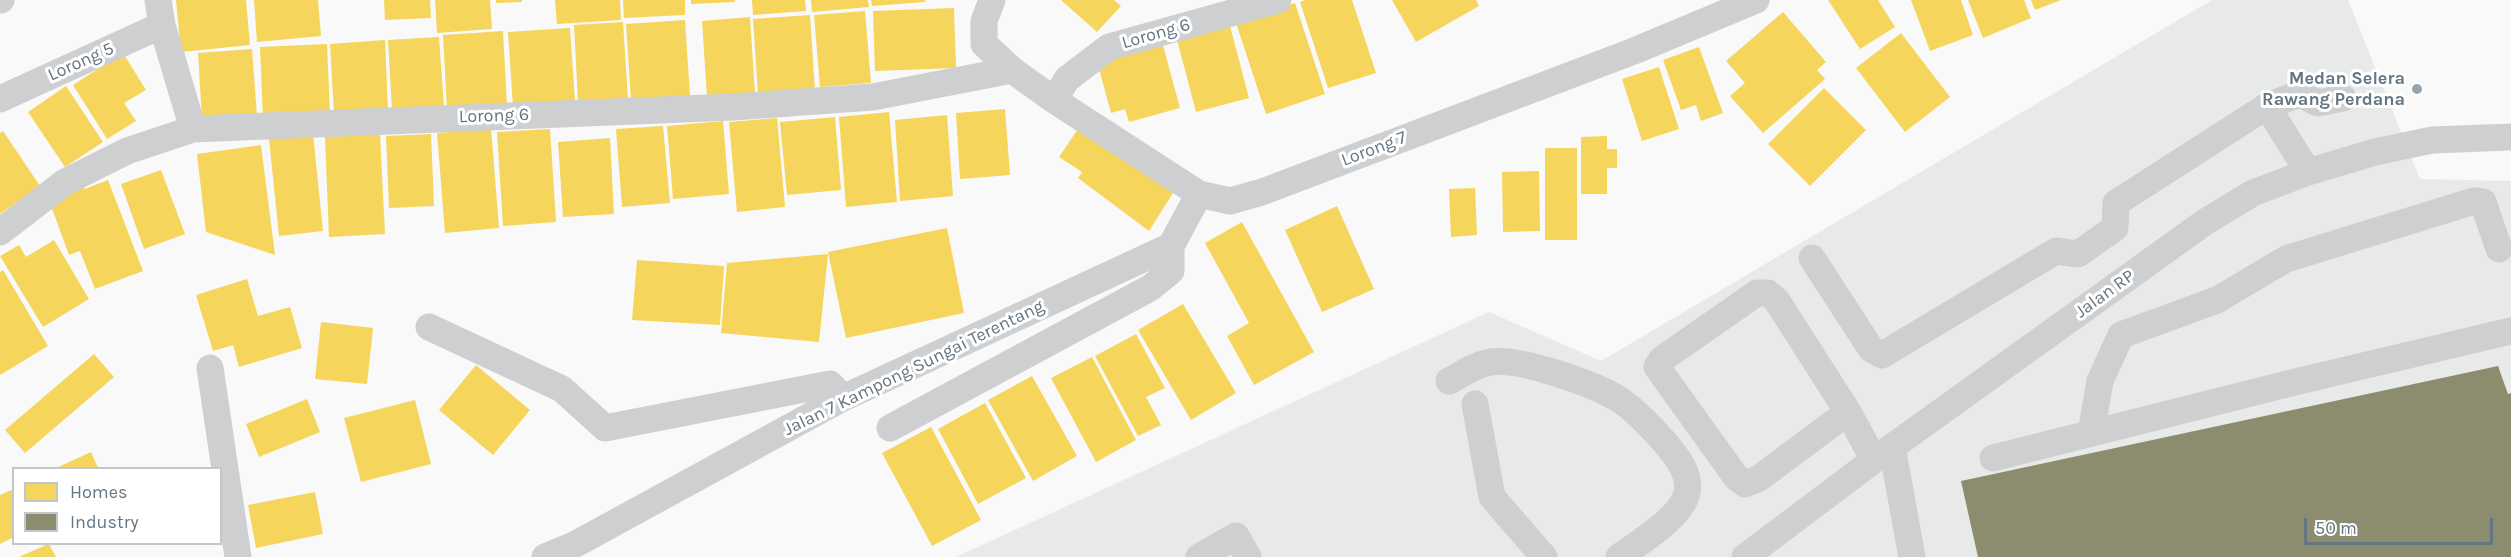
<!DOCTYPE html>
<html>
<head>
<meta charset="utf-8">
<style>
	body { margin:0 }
	#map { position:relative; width:2511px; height:557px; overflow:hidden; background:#f9f9f9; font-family:Karla,sans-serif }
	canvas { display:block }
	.legend { position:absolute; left:12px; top:467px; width:210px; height:78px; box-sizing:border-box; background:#fff; border:2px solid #c1c8cd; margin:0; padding:8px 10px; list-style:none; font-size:18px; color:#657683 }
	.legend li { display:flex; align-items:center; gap:12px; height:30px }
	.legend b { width:30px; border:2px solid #c1c8cd }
	.scale { position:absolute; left:2304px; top:518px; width:189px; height:27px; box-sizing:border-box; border:3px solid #657683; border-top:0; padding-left:8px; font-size:18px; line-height:21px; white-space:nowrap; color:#657683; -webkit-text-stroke:4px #fff; paint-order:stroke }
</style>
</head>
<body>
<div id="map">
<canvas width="2511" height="557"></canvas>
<ul class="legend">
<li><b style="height:16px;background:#f6d55c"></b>Homes</li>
<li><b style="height:16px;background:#8c8c6e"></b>Industry</li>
</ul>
<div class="scale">50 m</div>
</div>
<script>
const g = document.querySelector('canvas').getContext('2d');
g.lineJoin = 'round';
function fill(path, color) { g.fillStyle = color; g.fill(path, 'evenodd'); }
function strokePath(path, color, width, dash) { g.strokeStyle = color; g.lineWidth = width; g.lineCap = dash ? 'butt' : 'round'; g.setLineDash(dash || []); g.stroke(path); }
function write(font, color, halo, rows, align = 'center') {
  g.font = font + ' Karla,sans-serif'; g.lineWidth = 6; g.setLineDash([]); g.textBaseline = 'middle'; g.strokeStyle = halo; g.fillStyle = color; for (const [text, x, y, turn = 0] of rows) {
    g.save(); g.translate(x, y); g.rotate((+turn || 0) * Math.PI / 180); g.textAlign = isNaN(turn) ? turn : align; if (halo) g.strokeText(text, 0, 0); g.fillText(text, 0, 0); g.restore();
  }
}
fill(new Path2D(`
	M2212 0H2348L2420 179 2511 181V557H956L1489 312 1601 361Z`), '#e8e9e9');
fill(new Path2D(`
	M176 0H246L250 45 181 52Z
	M254 0H318L321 36 257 42Z
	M384 0H430L431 18 385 20Z
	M435 0H490L492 29 437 33Z
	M496 0H522V2L496 3Z
	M555 0H620L621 20 557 24Z
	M623 0H685V15L624 18Z
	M691 0H735V2L691 4Z
	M752 0H805L806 11 753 15Z
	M811 0H868L869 7 812 12Z
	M871 0H925V2L872 6Z
	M1061 0H1114L1121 6 1097 32Z
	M1305 0H1352L1376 73 1328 88 1300 2Z
	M1392 0H1476L1479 6 1416 42Z
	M1828 0H1878L1895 27 1860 49Z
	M1911 0H1961L1973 35 1930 51Z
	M1968 0H2024L2031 18 1983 38Z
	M2031 0H2061L2035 10Z
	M1295 3 1325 94 1266 114 1236 23Z
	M954 8 956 68 875 71 873 11Z
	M865 11 871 83 820 87 814 15Z
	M1783 12 1826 62 1817 70 1825 79 1763 133 1730 96 1745 83 1726 61Z
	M810 15 815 91 758 95 753 19Z
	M750 17 755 93 707 97 702 21Z
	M685 20 690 96 631 100 626 24Z
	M623 22 628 99 578 102 574 25Z
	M1229 22 1249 98 1196 112 1176 36Z
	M570 28 575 101 513 106 508 32Z
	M503 31 507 106 447 110 443 35Z
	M1901 33 1950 97 1905 132 1856 68Z
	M439 37 444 107 392 110 388 40Z
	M1161 38 1180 108 1129 122 1125 109 1111 113 1098 65 1110 53Z
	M385 40 388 112 334 115 330 44Z
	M327 44 330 115 263 118 260 47Z
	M1699 47 1723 113 1701 121 1696 105 1681 110 1663 60Z
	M252 49 257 116 202 120 198 53Z
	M123 53 146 90 124 103 136 121 107 139 73 85Z
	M1659 67 1679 129 1642 141 1622 79Z
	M66 86 103 142 65 167 28 112Z
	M1824 88 1866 130 1810 186 1768 144Z
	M1005 109 1010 175 960 179 956 113Z
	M889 112 897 202 846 207 839 117Z
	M947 115 953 196 900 201 895 120Z
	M835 117 841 190 787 195 780 122Z
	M777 118 785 207 737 212 729 122Z
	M723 121 729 194 673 199 667 126Z
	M663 126 670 203 622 207 616 129Z
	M491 128 499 228 445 233 437 133Z
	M550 129 556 222 503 226 497 132Z
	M1078 129 1175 190 1149 231 1078 178 1082 172 1059 157Z
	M3 131 40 186 0 214V133Z
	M313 134 323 231 279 236 269 139Z
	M380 134 385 234 329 237 325 137Z
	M431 134 434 206 389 208 386 136Z
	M1607 136V149H1617V168H1607V194H1581V137Z
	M610 138 614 214 563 217 558 142Z
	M261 145 275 255 206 232 197 154Z
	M1545 148H1577V240H1545Z
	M161 170 185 234 144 249 121 184Z
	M1539 171 1540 231 1503 232 1502 172Z
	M108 180 143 271 95 289 80 251 69 255 50 203 82 181 85 189Z
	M1475 188 1477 235 1451 237 1449 189Z
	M1337 206 1374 289 1322 312 1285 230Z
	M1242 222 1314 352 1254 385 1227 336 1249 323 1205 243Z
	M947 228 964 313 846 338 828 252Z
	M54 240 89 299 43 327 0 256 19 245 26 257Z
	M828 254 819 342 721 333 727 263Z
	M637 260 724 266 720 325 632 320Z
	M3 270 48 346 0 375V272Z
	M247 279 258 316 290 307 302 348 239 367 233 345 213 351 196 295Z
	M1183 304 1236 393 1191 420 1138 330Z
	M321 322 373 328 367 384 315 379Z
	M1136 334 1165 388 1146 397 1161 425 1138 436 1095 356Z
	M94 354 114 377 25 453 5 430Z
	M1092 357 1136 440 1096 462 1051 378Z
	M476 365 530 410 493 455 439 410Z
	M1032 376 1077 456 1033 481 988 400Z
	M307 399 320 432 259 457 246 424Z
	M415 400 431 464 361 482 344 418Z
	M985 403 1026 478 978 504 938 429Z
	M931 427 981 520 932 546 882 453Z
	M91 452 98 468H56Z
	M14 489V537L0 544V495Z
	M315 492 323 534 256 548 248 505Z
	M49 544 56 557H19L48 544Z`), '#f6d55c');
fill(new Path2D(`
	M2498 366 2508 394 2511 393V557H1978L1961 481Z`), '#8c8c6e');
strokePath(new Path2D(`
	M0 0H1
	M158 0 162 25 193 129
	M992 0 984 21V44L1012 70 1054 100 1199 194 1230 201 1262 192 1634 51 1756 0
	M0 99 162 25
	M1054 100 1067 79 1109 47 1278 0
	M2267 106 2308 172
	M0 232 65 182 127 151 193 129 733 107 873 97 1012 70
	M1812 258 1871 349 1882 355 2056 251 2078 254 2115 228 2116 203 2267 106 2299 94 2318 103 2343 98
	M429 327 562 389 605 428 830 384 843 398
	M210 368 238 557
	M1449 381C1462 374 1475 365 1490 362 1518 357 1595 384 1620 400 1638 412 1676 451 1684 470 1688 479 1689 487 1686 496 1679 518 1638 544 1619 557
	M1475 404 1492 497 1544 557
	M1848 412 1758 479 1745 484 1736 477 1657 367 1662 359 1757 293H1768L1777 301 1848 412 1874 460
	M890 428 1150 288 1171 271V246
	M2091 433 2100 381 2121 335 2217 300 2286 259 2474 201 2483 202 2499 249
	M1892 447 1912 557
	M1993 458 2295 382 2511 331
	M545 557 574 545 843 398 1171 246 1199 194
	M1199 557 1236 536 1248 557
	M1745 557 1874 460 2205 222 2253 193 2308 172 2375 152 2432 140 2511 137`), '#cecfd0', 27);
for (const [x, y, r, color] of [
	[2417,89,6,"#99a4ac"]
]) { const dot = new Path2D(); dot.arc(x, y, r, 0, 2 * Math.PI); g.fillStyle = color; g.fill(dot); strokePath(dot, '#fff', 2); }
write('18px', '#657683', '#fff', [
	["Lorong 6",1156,34,-16],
	["Lorong 5",81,62,-24],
	["Lorong 6",494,116,-2],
	["Lorong 7",1374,149,-21],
	["Jalan RP",2105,294,-36],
	["Jalan 7 Kampong Sungai Terentang",914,368,-26]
]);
write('bold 18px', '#657683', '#fff', [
	["Medan Selera",2405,79],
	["Rawang Perdana",2405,100]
], 'right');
</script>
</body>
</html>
